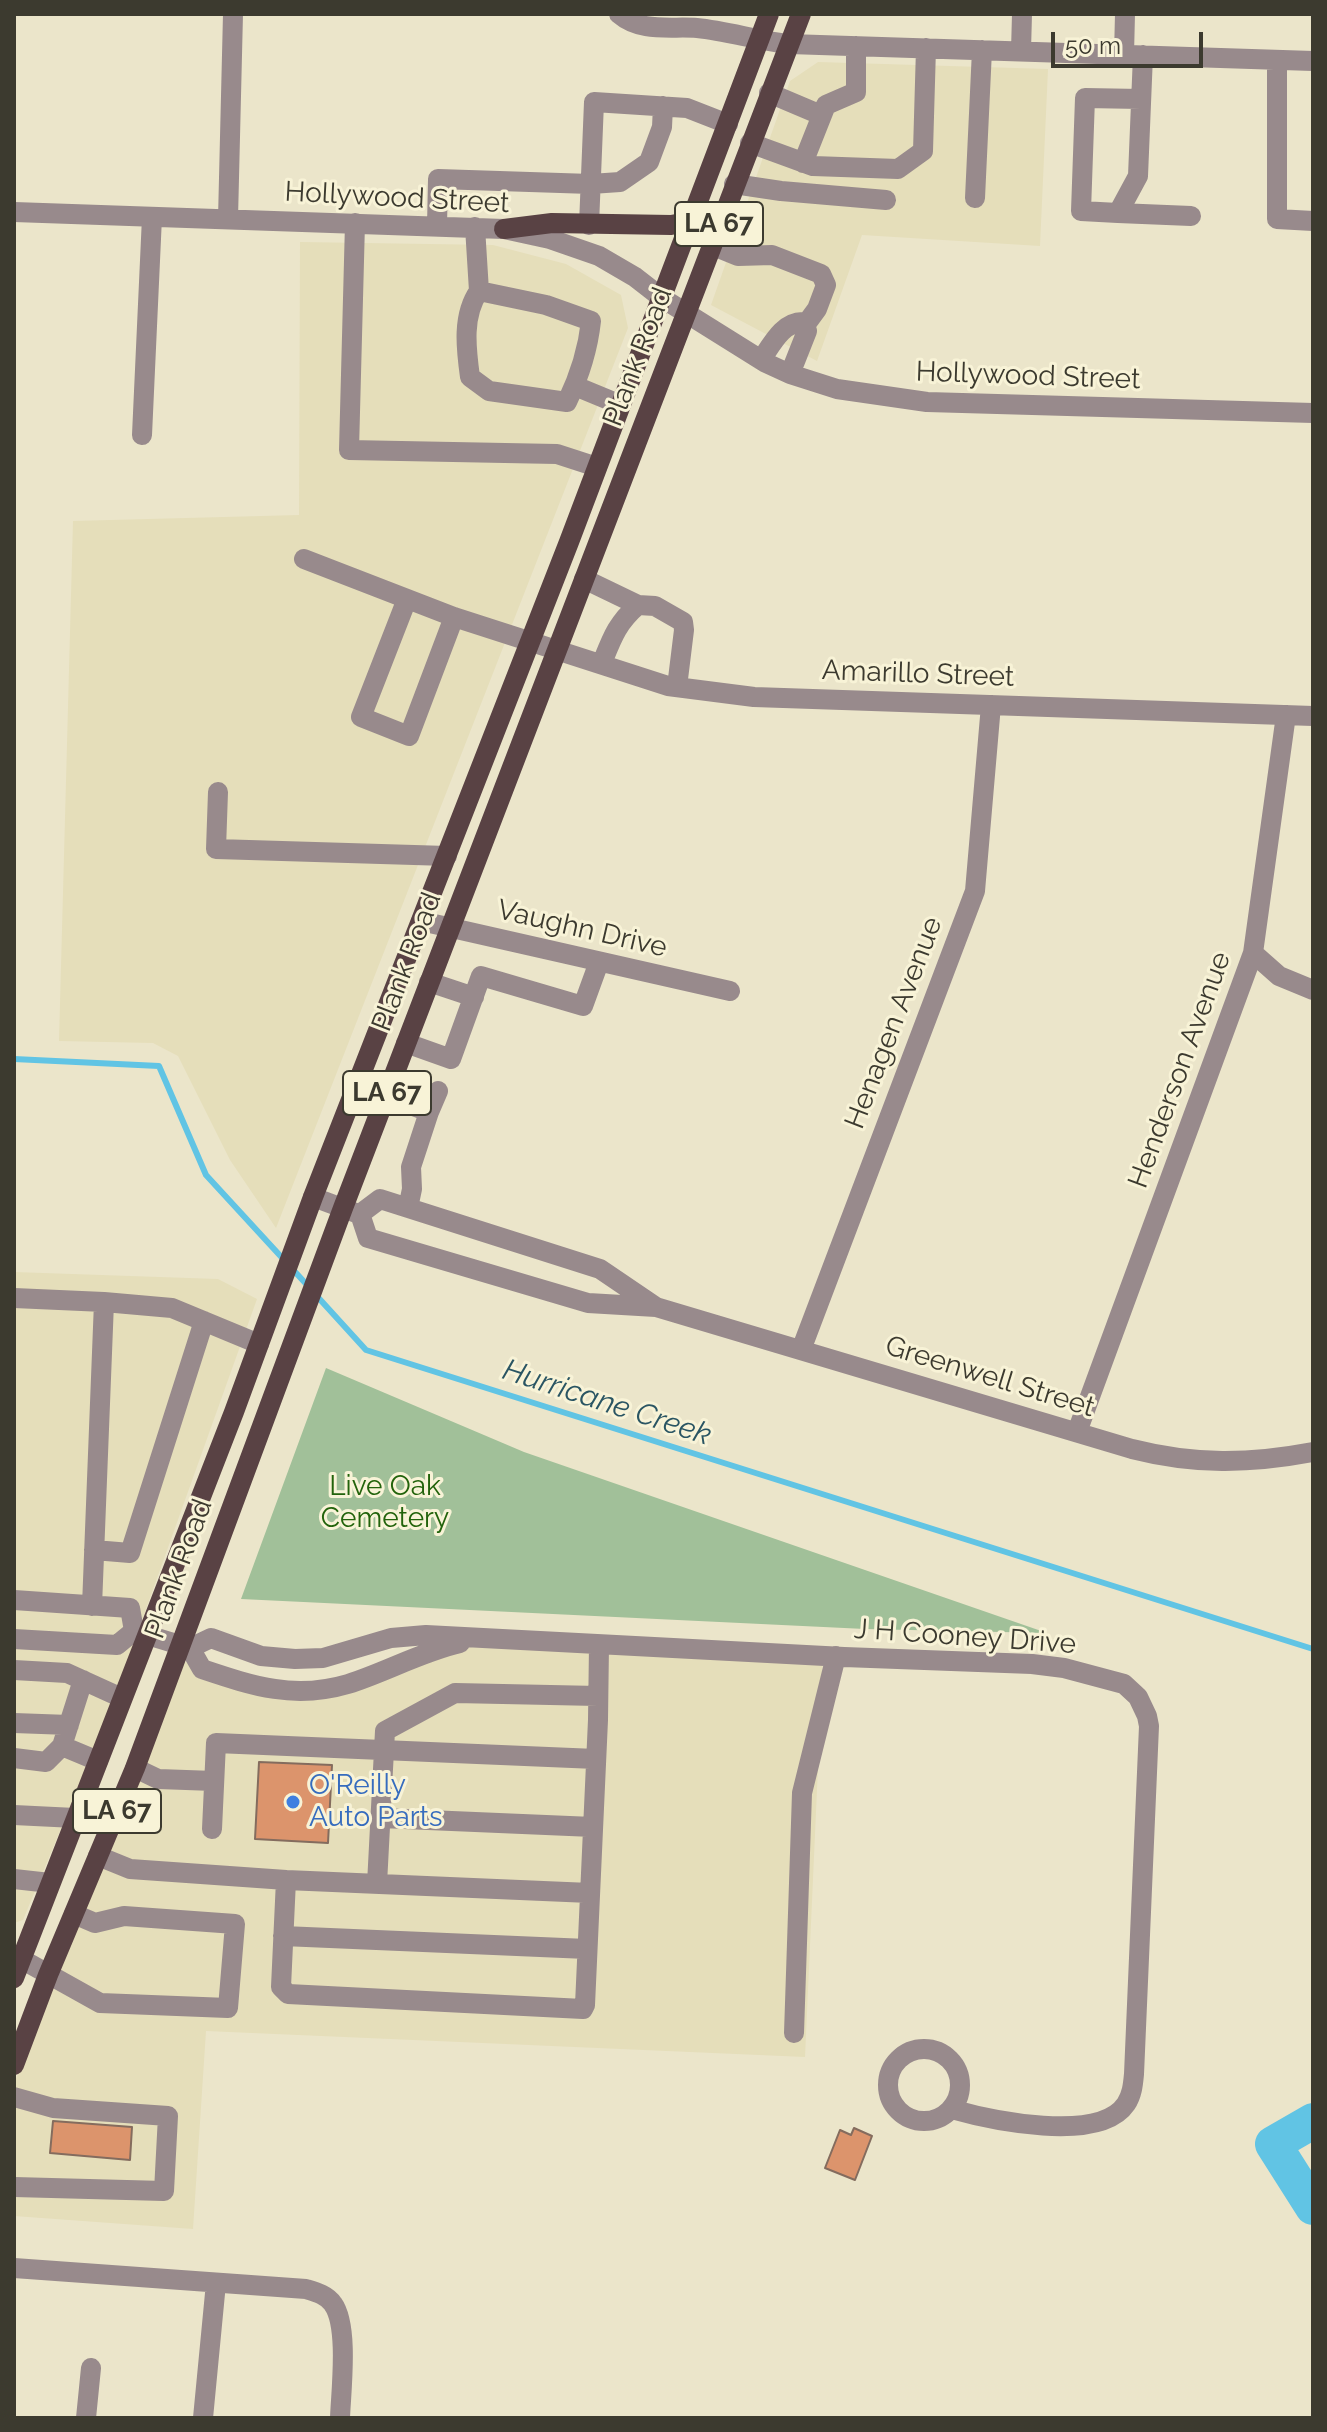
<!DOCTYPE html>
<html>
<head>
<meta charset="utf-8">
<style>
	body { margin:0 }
	#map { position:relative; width:1327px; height:2432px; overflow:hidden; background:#ebe5ca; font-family:Raleway,sans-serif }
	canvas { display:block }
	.frame { position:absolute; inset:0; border:16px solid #3c3a2f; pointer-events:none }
	.scale { position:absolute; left:1051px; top:32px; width:152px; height:36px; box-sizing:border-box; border:4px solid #3c3a2f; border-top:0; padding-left:10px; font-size:24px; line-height:28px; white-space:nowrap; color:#3c3a2f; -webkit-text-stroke:6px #f8f3d7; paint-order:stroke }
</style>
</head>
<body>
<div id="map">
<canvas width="1327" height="2432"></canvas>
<div class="frame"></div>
<div class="scale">50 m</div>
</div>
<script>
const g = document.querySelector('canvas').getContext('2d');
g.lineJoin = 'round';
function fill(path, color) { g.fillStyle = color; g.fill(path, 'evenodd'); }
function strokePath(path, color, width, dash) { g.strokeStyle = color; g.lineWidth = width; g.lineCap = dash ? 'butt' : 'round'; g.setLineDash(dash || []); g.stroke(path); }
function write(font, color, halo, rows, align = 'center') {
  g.font = font + ' Raleway,sans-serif'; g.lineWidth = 6; g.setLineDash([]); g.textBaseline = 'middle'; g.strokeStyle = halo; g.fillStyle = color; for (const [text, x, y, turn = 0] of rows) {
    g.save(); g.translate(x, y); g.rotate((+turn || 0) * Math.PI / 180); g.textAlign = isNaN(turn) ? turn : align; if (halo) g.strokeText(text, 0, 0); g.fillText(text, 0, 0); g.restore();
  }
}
fill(new Path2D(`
	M818 62 1048 69 1040 246 862 235 817 361 711 305 790 81Z
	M300 242 493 245 566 264 621 295 628 328 276 1228 230 1160 178 1056 153 1043 59 1041 73 521 299 515Z
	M14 1272 218 1279 257 1299 107 1718 23 1920 14 1923Z
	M475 1639 823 1656 805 2057 206 2031 193 2229 14 2216V2084L179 1660 269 1689 331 1688Z`), '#e5deba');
fill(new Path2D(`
	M326 1368 524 1452 1047 1633 865 1629 241 1599Z`), '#a1c099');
strokePath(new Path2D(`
	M14 1059 159 1066 206 1175 308 1286
	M315 1294 366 1350 1313 1649`), '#61c4e4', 6);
strokePath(new Path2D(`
	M1313 2121 1273 2144 1313 2207`), '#61c4e4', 36);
const building = new Path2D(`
	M259 1762 332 1765 328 1843 255 1839Z
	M53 2121 132 2127 130 2160 50 2153Z
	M854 2128 872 2136 855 2180 825 2168 840 2130 851 2135Z`);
fill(building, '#dc946c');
strokePath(building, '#846c5e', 2);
strokePath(new Path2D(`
	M619 14C641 33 671 26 697 28 728 31 758 41 789 44L1313 61
	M1021 51 1022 14
	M1124 55 1125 14
	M1143 55 1138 176 1118 213 1191 216
	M1277 60V219L1313 221
	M769 93 821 115
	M750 143 813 166 898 169 923 151 926 48
	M803 163 826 105 856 92V46
	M734 184 781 191 886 200
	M975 198 982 50
	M14 212 504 229 550 239 599 256 635 277 662 298 766 363 790 374 837 389 927 402 1313 413
	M1118 213 1081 211 1085 98 1141 99
	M228 219 233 14
	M355 223 349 450 557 454 597 467
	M589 225 594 102 687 108 728 124
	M437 226 438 179 591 184 620 182 649 162 662 127 663 106
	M475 227 479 291 546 305 591 321C588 349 579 377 567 402L489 391 470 377C466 348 462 315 479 291
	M711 245 738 256 772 255 821 274 826 285 817 309 806 324
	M761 360C772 344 783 321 804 322L807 331 790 374
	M575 386 621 405
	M142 435 152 217
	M304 559 454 617 668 686 754 697 1313 716
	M584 579 638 605
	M407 599 361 717 409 736 454 617
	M602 663C612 638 617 623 638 605L655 606 683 622 684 630 677 687
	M218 792 216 849 447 856
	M421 921 730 991
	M1253 953 1279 976 1313 990
	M429 982 474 997
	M406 1043 451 1059 481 976 583 1006 599 962
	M386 1096 429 1112 411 1167 412 1189 408 1208
	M429 1112 438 1091
	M313 1197 356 1213
	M360 1214 368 1238 588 1303 656 1307 1132 1449C1195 1465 1249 1464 1313 1452
	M360 1214 380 1199 600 1269 656 1307
	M14 1298 104 1302
	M801 1350 975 891 991 705
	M1077 1432 1253 953 1286 715
	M94 1550 130 1553 204 1321
	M14 1600 130 1608 134 1631
	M92 1606 104 1302 172 1308 259 1344
	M134 1631 190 1648 211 1638 261 1656 295 1659 323 1658 391 1638 426 1635 844 1657 1032 1664 1064 1668 1124 1684 1138 1697 1147 1716 1149 1726 1134 2074C1133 2085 1132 2095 1126 2104 1099 2144 990 2120 951 2109
	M14 1639 117 1645 134 1631
	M190 1648 202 1669C253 1686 294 1700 348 1684 386 1672 421 1652 460 1643
	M14 1670 67 1673 122 1698
	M83 1680 62 1746 98 1761
	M14 1723 69 1725
	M14 1758 46 1762 62 1746
	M135 1768 158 1779 214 1781
	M14 1815 75 1818
	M381 1818 593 1827
	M212 1829 216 1743 596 1759
	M98 1856 130 1869 286 1880 281 1987 288 1994 583 2009 585 2005 598 1720 599 1645
	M14 1879 50 1883
	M286 1880 590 1893
	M377 1884 385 1731 455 1693 598 1696
	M283 1936 587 1949
	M14 1955 100 2003 228 2008 235 1924 124 1916 95 1923 74 1914
	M794 2033 802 1793 836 1656
	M888 2085a36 36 0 1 1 72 0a36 36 0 1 1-72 0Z
	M14 2097 53 2108 168 2116 164 2191 14 2187
	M14 2268 306 2289C316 2292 327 2295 333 2304 349 2326 341 2391 340 2418
	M86 2418 91 2368
	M203 2418 216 2283`), '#988a8c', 20);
strokePath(new Path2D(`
	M504 229 552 223 671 225 687 222 693 217
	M14 1978 234 1412 313 1197 569 542 769 14
	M14 2065 48 1975 135 1768 343 1208 801 14`), '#594244', 20);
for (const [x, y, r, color] of [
	[293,1802,8,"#3f7fe0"]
]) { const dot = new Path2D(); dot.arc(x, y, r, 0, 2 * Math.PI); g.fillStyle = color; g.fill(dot); strokePath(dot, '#f8f3d7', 3); }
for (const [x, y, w] of [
	[719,224,88],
	[387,1093,88],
	[117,1811,88]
]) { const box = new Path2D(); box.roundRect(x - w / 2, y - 22, w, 44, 6); g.fillStyle = '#f8f3d7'; g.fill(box); strokePath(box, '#3c3a2f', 2); }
write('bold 26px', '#3c3a2f', null, [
	["LA 67",719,224],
	["LA 67",387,1093],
	["LA 67",117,1811]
]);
write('28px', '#3c3a2f', '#f8f3d7', [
	["Hollywood Street",397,198,3],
	["Plank Road",638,357,-69],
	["Hollywood Street",1028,376,2],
	["Amarillo Street",918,674,2],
	["Vaughn Drive",582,929,13],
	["Plank Road",407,962,-69],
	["Henagen Avenue",894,1023,-69],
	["Henderson Avenue",1180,1070,-70],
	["Greenwell Street",990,1377,17],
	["Plank Road",179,1569,-70],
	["J H Cooney Drive",965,1637,4]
]);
write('28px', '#22630b', '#f8f3d7', [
	["Live Oak",385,1487],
	["Cemetery",385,1519]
]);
write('28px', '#366cbe', '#f8f3d7', [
	["O'Reilly",309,1786],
	["Auto Parts",309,1818]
], 'left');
write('italic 30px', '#2a5563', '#f8f3d7', [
	["Hurricane Creek",607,1403,18]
]);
</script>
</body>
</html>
